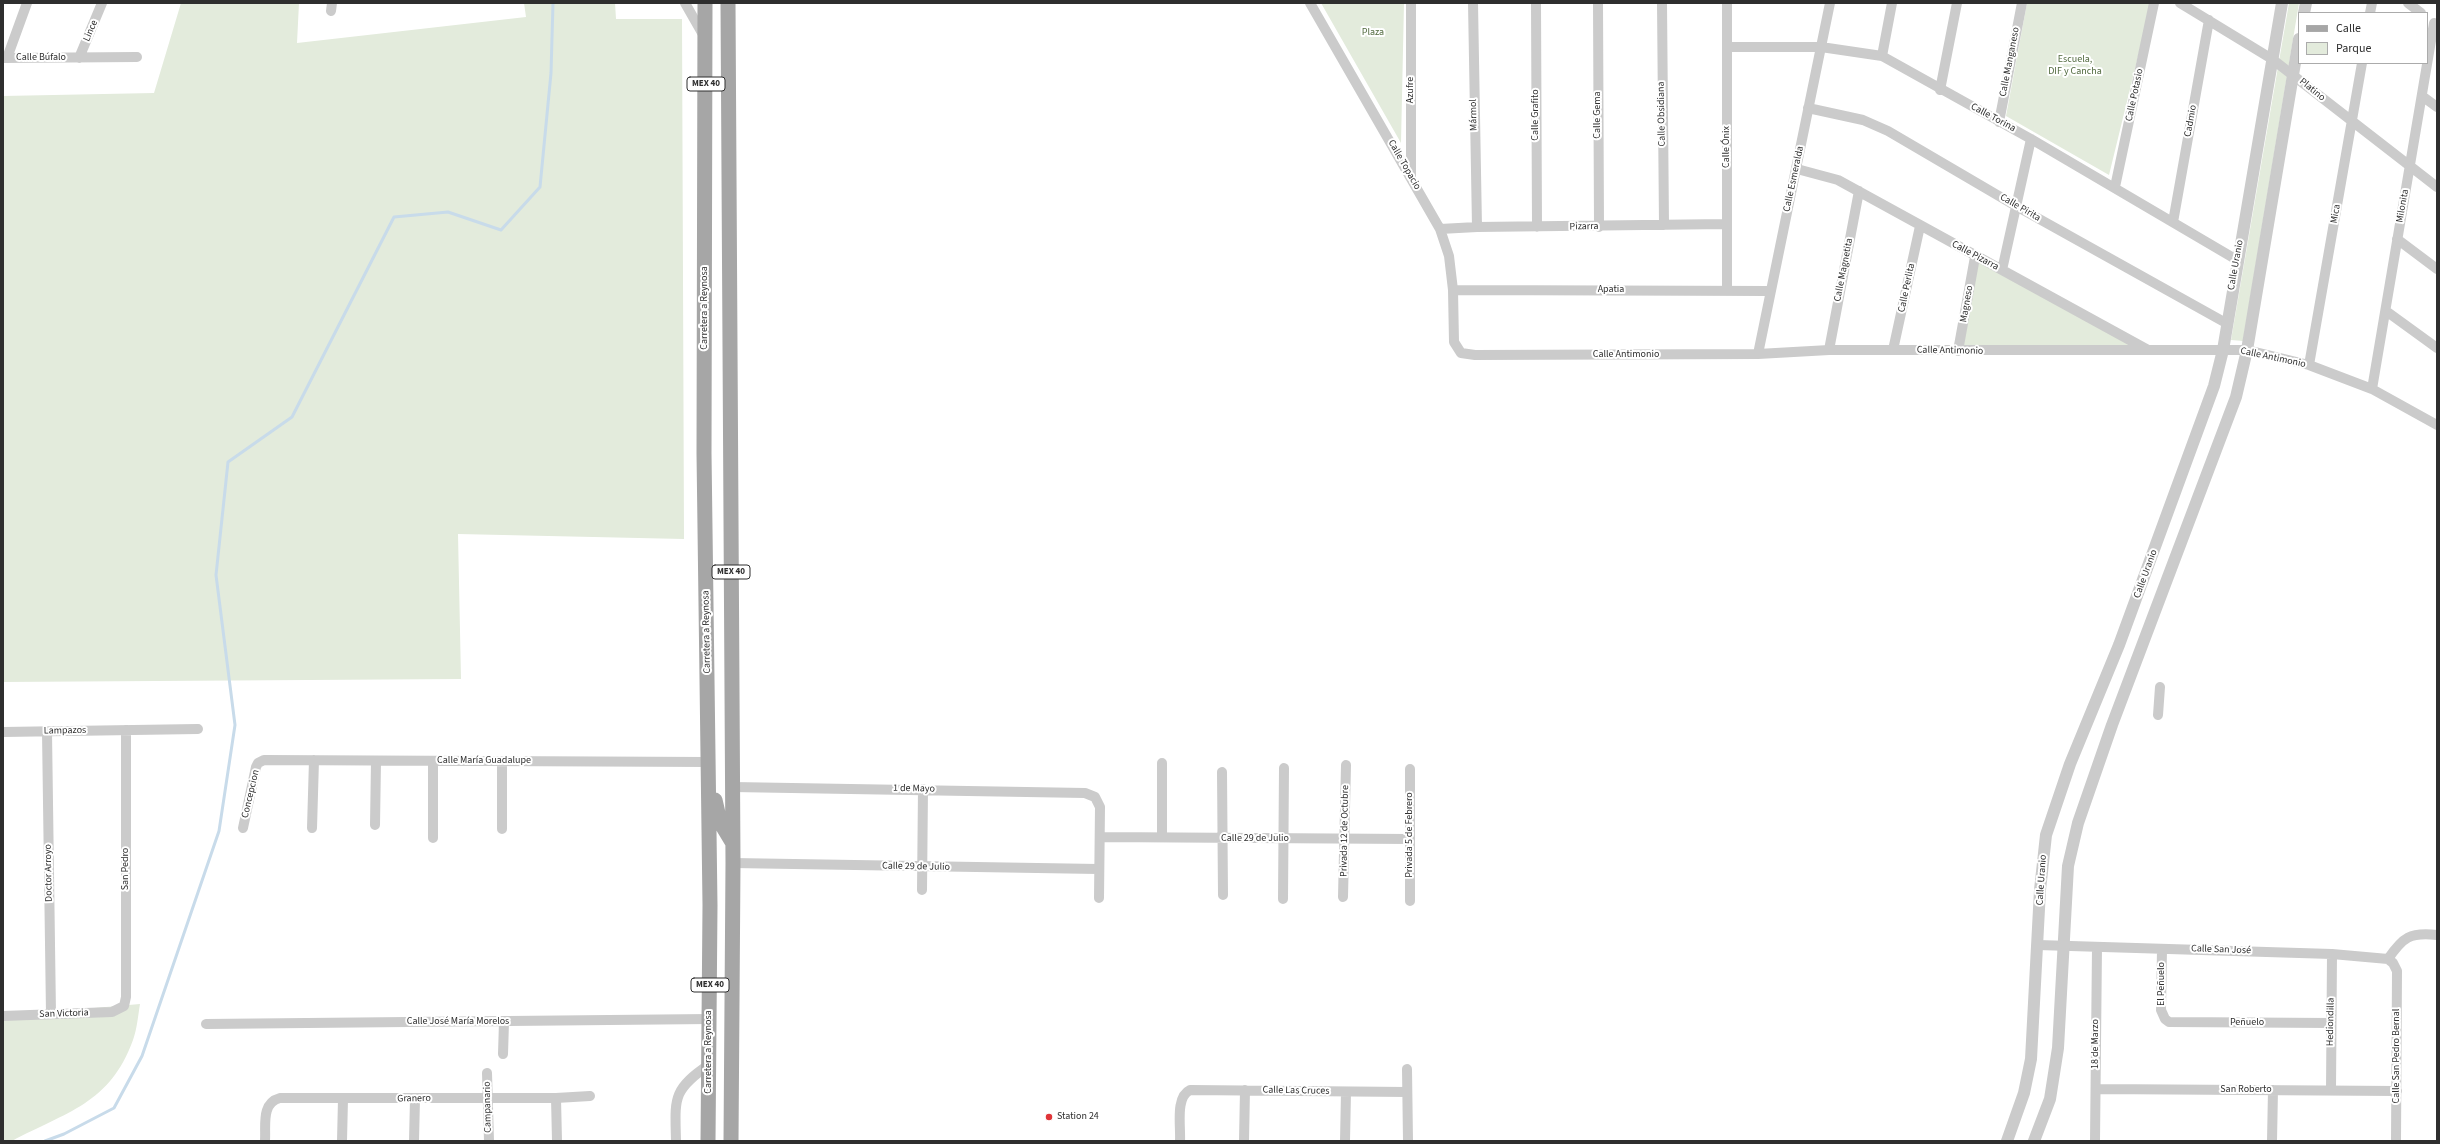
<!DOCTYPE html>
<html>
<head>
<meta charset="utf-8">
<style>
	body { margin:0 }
	#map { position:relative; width:2440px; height:1144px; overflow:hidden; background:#fff; font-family:"Source Sans 3",sans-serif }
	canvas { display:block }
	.frame { position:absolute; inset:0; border:4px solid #2e2e2e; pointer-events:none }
	.legend { position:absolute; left:2298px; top:12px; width:130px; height:52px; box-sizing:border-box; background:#fff; border:1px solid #ababab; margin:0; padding:5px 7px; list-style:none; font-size:12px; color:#2e2e2e }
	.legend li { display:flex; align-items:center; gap:8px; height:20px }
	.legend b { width:20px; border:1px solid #ababab }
</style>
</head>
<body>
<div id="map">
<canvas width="2440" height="1144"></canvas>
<div class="frame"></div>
<ul class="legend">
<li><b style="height:5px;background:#a6a6a6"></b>Calle</li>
<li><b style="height:11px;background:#e3ebdc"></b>Parque</li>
</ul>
</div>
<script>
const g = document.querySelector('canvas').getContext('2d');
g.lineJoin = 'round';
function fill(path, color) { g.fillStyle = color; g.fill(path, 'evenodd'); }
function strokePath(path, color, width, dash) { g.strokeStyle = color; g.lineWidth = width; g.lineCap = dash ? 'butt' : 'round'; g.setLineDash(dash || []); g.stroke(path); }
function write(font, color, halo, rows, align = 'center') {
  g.font = font + ' "Source Sans 3",sans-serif'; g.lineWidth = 4; g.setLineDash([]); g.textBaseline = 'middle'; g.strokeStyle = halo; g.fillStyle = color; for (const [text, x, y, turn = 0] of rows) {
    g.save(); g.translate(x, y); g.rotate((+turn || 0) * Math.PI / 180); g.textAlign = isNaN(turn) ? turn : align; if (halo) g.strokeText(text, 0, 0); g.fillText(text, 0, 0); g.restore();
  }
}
fill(new Path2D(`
	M181 3H299L297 43 526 17 524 3H615L616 19H682L684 539 458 534 461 679 3 682V96L154 93Z
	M1321 3H1404L1401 143Z
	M2027 3H2151L2109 175 2006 116Z
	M2289 3H2299L2243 341 2231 340Z
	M1975 257 2150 351H1958Z
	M140 1004C138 1016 137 1029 133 1040 110 1104 66 1112 12 1141H3V1016Z`), '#e3ebdc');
strokePath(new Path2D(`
	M45 1141 64 1134 114 1108 142 1056 219 831 235 725 216 575 228 462 292 417 394 217 448 212 501 230 540 187 551 73 553 3`), '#c8dbea', 3);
strokePath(new Path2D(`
	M685 3 705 38
	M1310 3 1440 229 1449 256 1453 290 1454 342 1461 353 1475 355 1758 354 1829 350H2247L2309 365 2372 389 2437 425
	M1473 3 1477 227
	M1536 3 1537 227
	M1598 3 1599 227
	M1662 3 1664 225
	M1727 3V291
	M2180 3 2272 59 2437 187
	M2408 3 2421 13
	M331 11 332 3
	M2370 13 2372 3
	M1727 47H1821L1882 56 2031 139 2237 260
	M1882 56 1892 3
	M3 58 137 57
	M7 58 27 3
	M79 58 102 3
	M1940 90 1957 3
	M2422 96 2437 107
	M1808 108 1863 120 1888 131 2016 206 2226 323
	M1999 122 2022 3
	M1797 169 1838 180 2148 350
	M1411 176V3
	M2115 187 2154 3
	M2173 222 2209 20
	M1440 229 1477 227 1727 224
	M2397 239 2437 269
	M2002 270 2031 139
	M1453 290 1769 291
	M2386 311 2437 348
	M1829 350 1859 191
	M1893 350 1920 226
	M1958 351 1975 257
	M1758 354 1830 3
	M2309 365 2362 63
	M2372 389 2434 23
	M2158 715 2160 687
	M3 732 198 729
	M47 732 51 1014
	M433 761V838
	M502 761V829
	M1162 763V837
	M1222 772 1223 895
	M733 787 1085 793 1095 797 1100 807 1099 898
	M375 825 376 761
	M243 828 256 767 258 763 264 760 708 762
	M312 828 314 760
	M1100 837 1410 839
	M733 863 1098 869
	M922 890 923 789
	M1343 897 1346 765
	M1283 899 1284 768
	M1410 901V769
	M2038 945 2332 954 2388 959 2393 963 2397 971 2396 1141
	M2162 949 2161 1010 2165 1019 2169 1022 2331 1023
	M2388 959C2403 937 2410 932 2437 935
	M3 1016 112 1012 124 1006 126 997V730
	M206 1024 710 1019
	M503 1054 504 1022
	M1407 1069 1408 1141
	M487 1073 489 1141
	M2096 1089 2397 1091
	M2331 1090 2332 954
	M556 1098 557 1141
	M265 1141C266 1125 261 1103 280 1098H556L590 1096
	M342 1141 343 1099
	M414 1141 415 1099
	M676 1141C675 1098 672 1090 710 1064
	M1180 1141C1181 1127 1175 1097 1190 1090L1407 1092
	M1244 1141 1245 1090
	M1345 1141 1346 1092
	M2095 1141 2097 947
	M2272 1141 2273 1090`), '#cbcbcb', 10);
strokePath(new Path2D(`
	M2304 13 2306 3
	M2007 1141 2024 1093 2031 1059 2040 890 2046 835 2070 764 2119 645 2214 386 2223 350 2282 3
	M2034 1141 2050 1099 2058 1048 2068 866 2078 823 2112 725 2236 397 2247 350 2299 39`), '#cbcbcb', 12);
strokePath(new Path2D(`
	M705 3 704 453 710 905 708 1141
	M728 3 733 863 731 1141
	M715 800 720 822 732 842`), '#a6a6a6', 15);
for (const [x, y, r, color] of [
	[1049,1117,4,"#e03438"]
]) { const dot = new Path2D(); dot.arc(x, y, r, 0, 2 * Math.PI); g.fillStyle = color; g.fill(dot); strokePath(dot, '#fff', 1.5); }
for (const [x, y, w] of [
	[706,84,38],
	[731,572,38],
	[710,985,38]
]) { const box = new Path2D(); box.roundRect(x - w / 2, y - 7, w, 14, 3); g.fillStyle = '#fff'; g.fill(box); strokePath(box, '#2e2e2e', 1); }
write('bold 9px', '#2e2e2e', null, [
	["MEX 40",706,84],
	["MEX 40",731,572],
	["MEX 40",710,985]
]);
write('10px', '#2e2e2e', '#fff', [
	["Lince",91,31,-67],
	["Calle Búfalo",41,58],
	["Calle Manganeso",2010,62,-79],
	["Azufre",1411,90,-90],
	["Platino",2312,90,39],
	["Calle Potasio",2135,95,-78],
	["Calle Obsidiana",1662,114,-91],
	["Mármol",1474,115,-91],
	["Calle Grafito",1536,115,-90],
	["Calle Gema",1598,115,-90],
	["Calle Torina",1993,118,28],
	["Cadmio",2191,121,-80],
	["Calle Ónix",1727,147,-90],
	["Calle Topacio",1404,165,60],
	["Calle Esmeralda",1794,179,-78],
	["Milonita",2403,206,-80],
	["Calle Pirita",2020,208,30],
	["Mica",2336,214,-80],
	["Pizarra",1584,227,-1],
	["Calle Pizarra",1975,256,28],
	["Calle Uranio",2236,265,-80],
	["Calle Magnetita",1844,270,-79],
	["Calle Perlita",1907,288,-78],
	["Apatia",1611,290],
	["Magneso",1967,304,-80],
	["Carretera a Reynosa",705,308,-90],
	["Calle Antimonio",1950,351,1],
	["Calle Antimonio",1626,355],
	["Calle Antimonio",2273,358,12],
	["Calle Uranio",2146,574,-70],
	["Carretera a Reynosa",707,632,-91],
	["Lampazos",65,731,-1],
	["Calle María Guadalupe",484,761],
	["1 de Mayo",914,789,1],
	["Concepcion",251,794,-77],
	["Privada 12 de Octubre",1345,831,-89],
	["Privada 5 de Febrero",1410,835,-90],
	["Calle 29 de Julio",1255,839],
	["Calle 29 de Julio",916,867,1],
	["San Pedro",126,869,-90],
	["Doctor Arroyo",49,873,-91],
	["Calle Uranio",2042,880,-86],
	["Calle San José",2221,950,2],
	["El Peñuelo",2162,984,-90],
	["San Victoria",64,1014,-2],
	["Calle José María Morelos",458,1022],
	["Hediondilla",2331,1022,-89],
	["Peñuelo",2247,1023],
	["18 de Marzo",2096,1044,-90],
	["Carretera a Reynosa",709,1052,-90],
	["Calle San Pedro Bernal",2397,1056,-90],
	["San Roberto",2246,1090],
	["Calle Las Cruces",1296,1091,1],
	["Granero",414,1099,-1],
	["Campanario",488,1107,-91]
]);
write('10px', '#4f683c', '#fff', [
	["Plaza",1373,33],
	["Escuela,",2075,60],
	["DIF y Cancha",2075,72]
]);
write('10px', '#2e2e2e', '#fff', [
	["Station 24",1057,1117]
], 'left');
</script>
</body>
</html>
